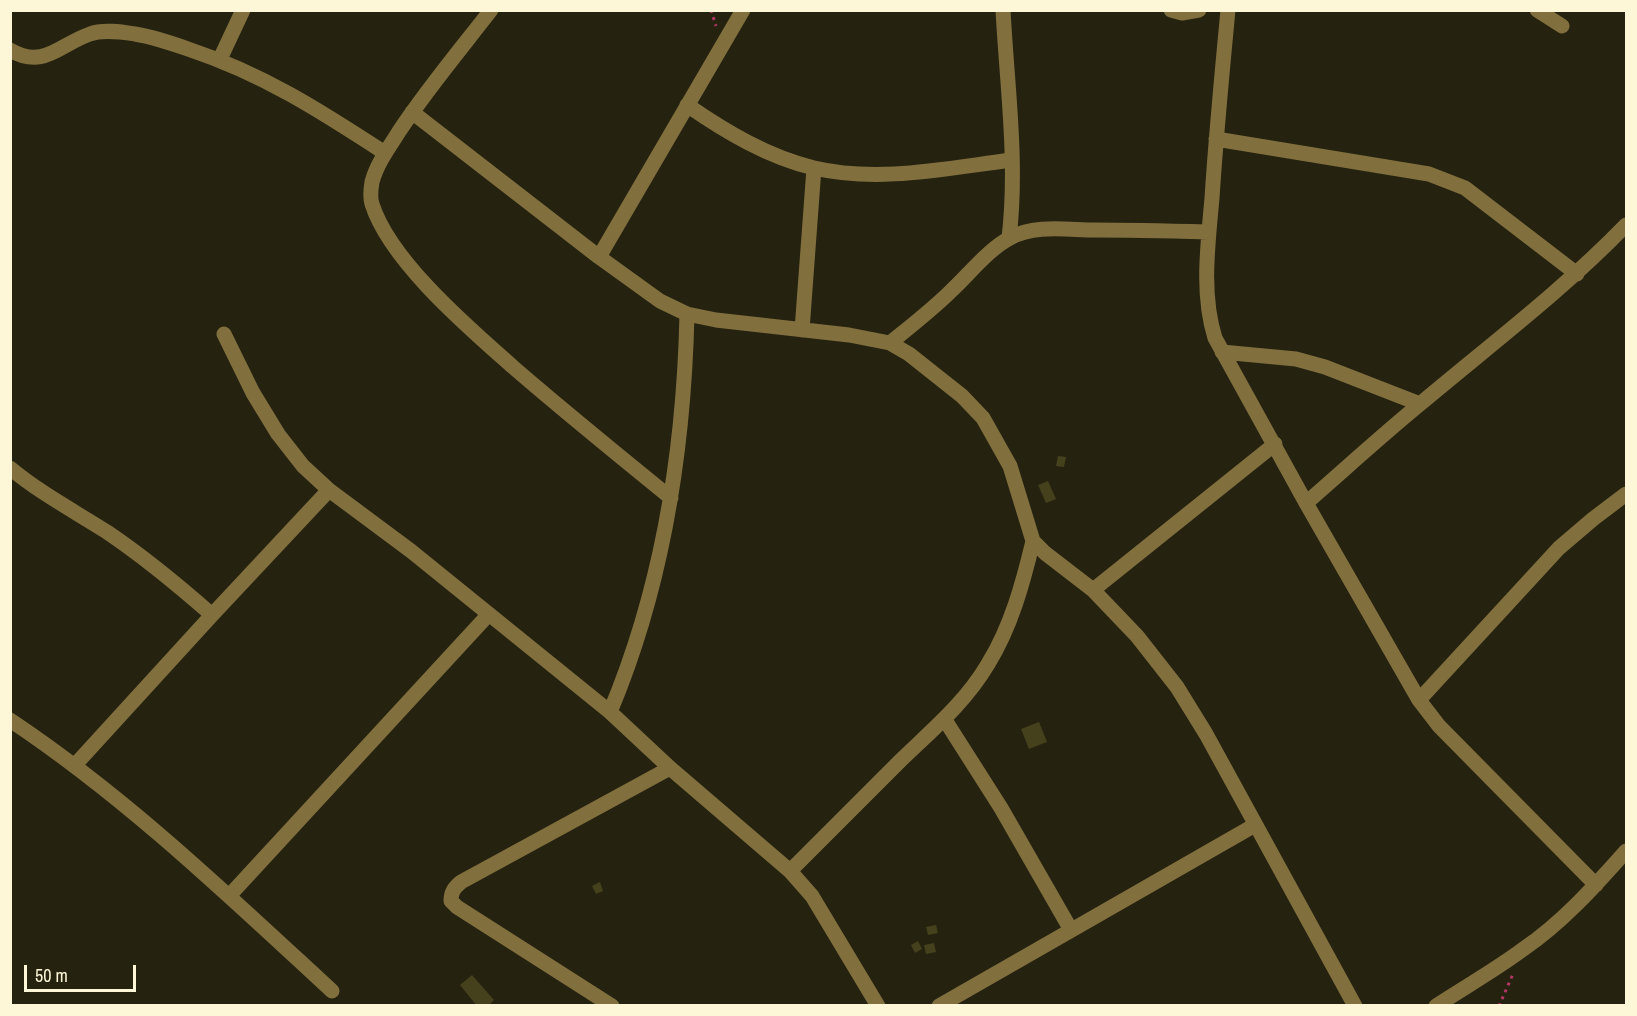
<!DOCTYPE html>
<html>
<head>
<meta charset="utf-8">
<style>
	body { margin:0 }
	#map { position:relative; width:1637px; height:1016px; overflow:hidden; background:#252210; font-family:"Archivo Narrow",sans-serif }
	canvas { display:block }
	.frame { position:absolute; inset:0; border:12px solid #fdf6d7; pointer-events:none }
	.scale { position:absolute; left:24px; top:965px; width:112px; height:27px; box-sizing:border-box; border:3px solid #fdf6d7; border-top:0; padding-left:8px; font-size:18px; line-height:21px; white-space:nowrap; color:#fdf6d7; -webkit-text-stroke:4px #252210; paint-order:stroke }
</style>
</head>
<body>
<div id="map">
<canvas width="1637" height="1016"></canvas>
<div class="frame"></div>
<div class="scale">50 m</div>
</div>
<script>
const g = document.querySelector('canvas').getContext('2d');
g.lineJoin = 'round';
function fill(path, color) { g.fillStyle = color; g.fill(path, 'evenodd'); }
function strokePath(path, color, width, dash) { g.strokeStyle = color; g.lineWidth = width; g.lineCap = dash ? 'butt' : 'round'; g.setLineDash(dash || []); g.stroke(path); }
fill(new Path2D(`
	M1058 456 1066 457 1064 467 1056 466Z
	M1048 481 1056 499 1046 503 1038 485Z
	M1039 722 1047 742 1029 749 1021 729Z
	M600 882 603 891 596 894 592 886Z
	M936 925 938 933 928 935 926 927Z
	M918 941 922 949 915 953 911 945Z
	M934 943 936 952 926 954 924 945Z
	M472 975 494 1000 488 1006H477L460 985Z`), '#45411d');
strokePath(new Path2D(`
	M711 10 716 26
	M1499 1006 1513 974`), '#b13763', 3, [3, 4.5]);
strokePath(new Path2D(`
	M491 10C460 50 428 88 400 130 390 146 377 163 372 182 371 188 370 198 372 204 390 261 469 328 513 367 565 412 618 455 671 498
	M1003 10C1007 86 1018 163 1009 238
	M1171 10 1182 13 1199 10
	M1228 10C1222 73 1216 135 1212 198 1208 244 1201 294 1215 338L1306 503 1419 700 1439 726 1596 885
	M1537 10 1562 26
	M10 50C44 70 60 44 90 34 103 29 122 32 135 34 153 37 171 43 188 49 263 74 319 110 385 153
	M220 59 243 10
	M687 105C726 132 768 157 814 168 879 183 947 168 1012 160
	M412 112 599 257 660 301 687 314 716 320 849 335 890 343 909 354 962 396 983 418 1010 466 1033 541 1045 553 1093 590 1137 636 1177 687 1206 734 1355 1006
	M1216 139 1429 174 1465 188 1577 274
	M599 257 743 10
	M802 330 814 168
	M224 334 253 393 278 434 303 466 329 490 411 551 610 712 670 768 790 871 812 896 878 1006
	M890 343C911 326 933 309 952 290 969 274 990 248 1010 238 1034 224 1069 230 1095 230 1133 230 1171 231 1209 232
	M1222 352 1296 359 1325 367 1420 404
	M10 468C40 493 74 511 107 532 144 557 178 585 212 615
	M1306 503C1344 470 1381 436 1420 404 1490 345 1562 291 1626 225
	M1093 590 1275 444
	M1419 700 1559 548 1593 519 1626 494
	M610 712C663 586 684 450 687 314
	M10 720C127 798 229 896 332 991
	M945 720 1001 808 1071 930
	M75 765 212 615 329 490
	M790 871C827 834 863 798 900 761 932 730 965 703 988 664 1011 627 1023 583 1033 541
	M229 896 489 614
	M612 1006 457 907 451 901C451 892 454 888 461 882L670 768
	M939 1006 1255 825
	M1436 1006C1465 987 1495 970 1522 950 1562 923 1595 886 1626 851`), '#816f3e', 15);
</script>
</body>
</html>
